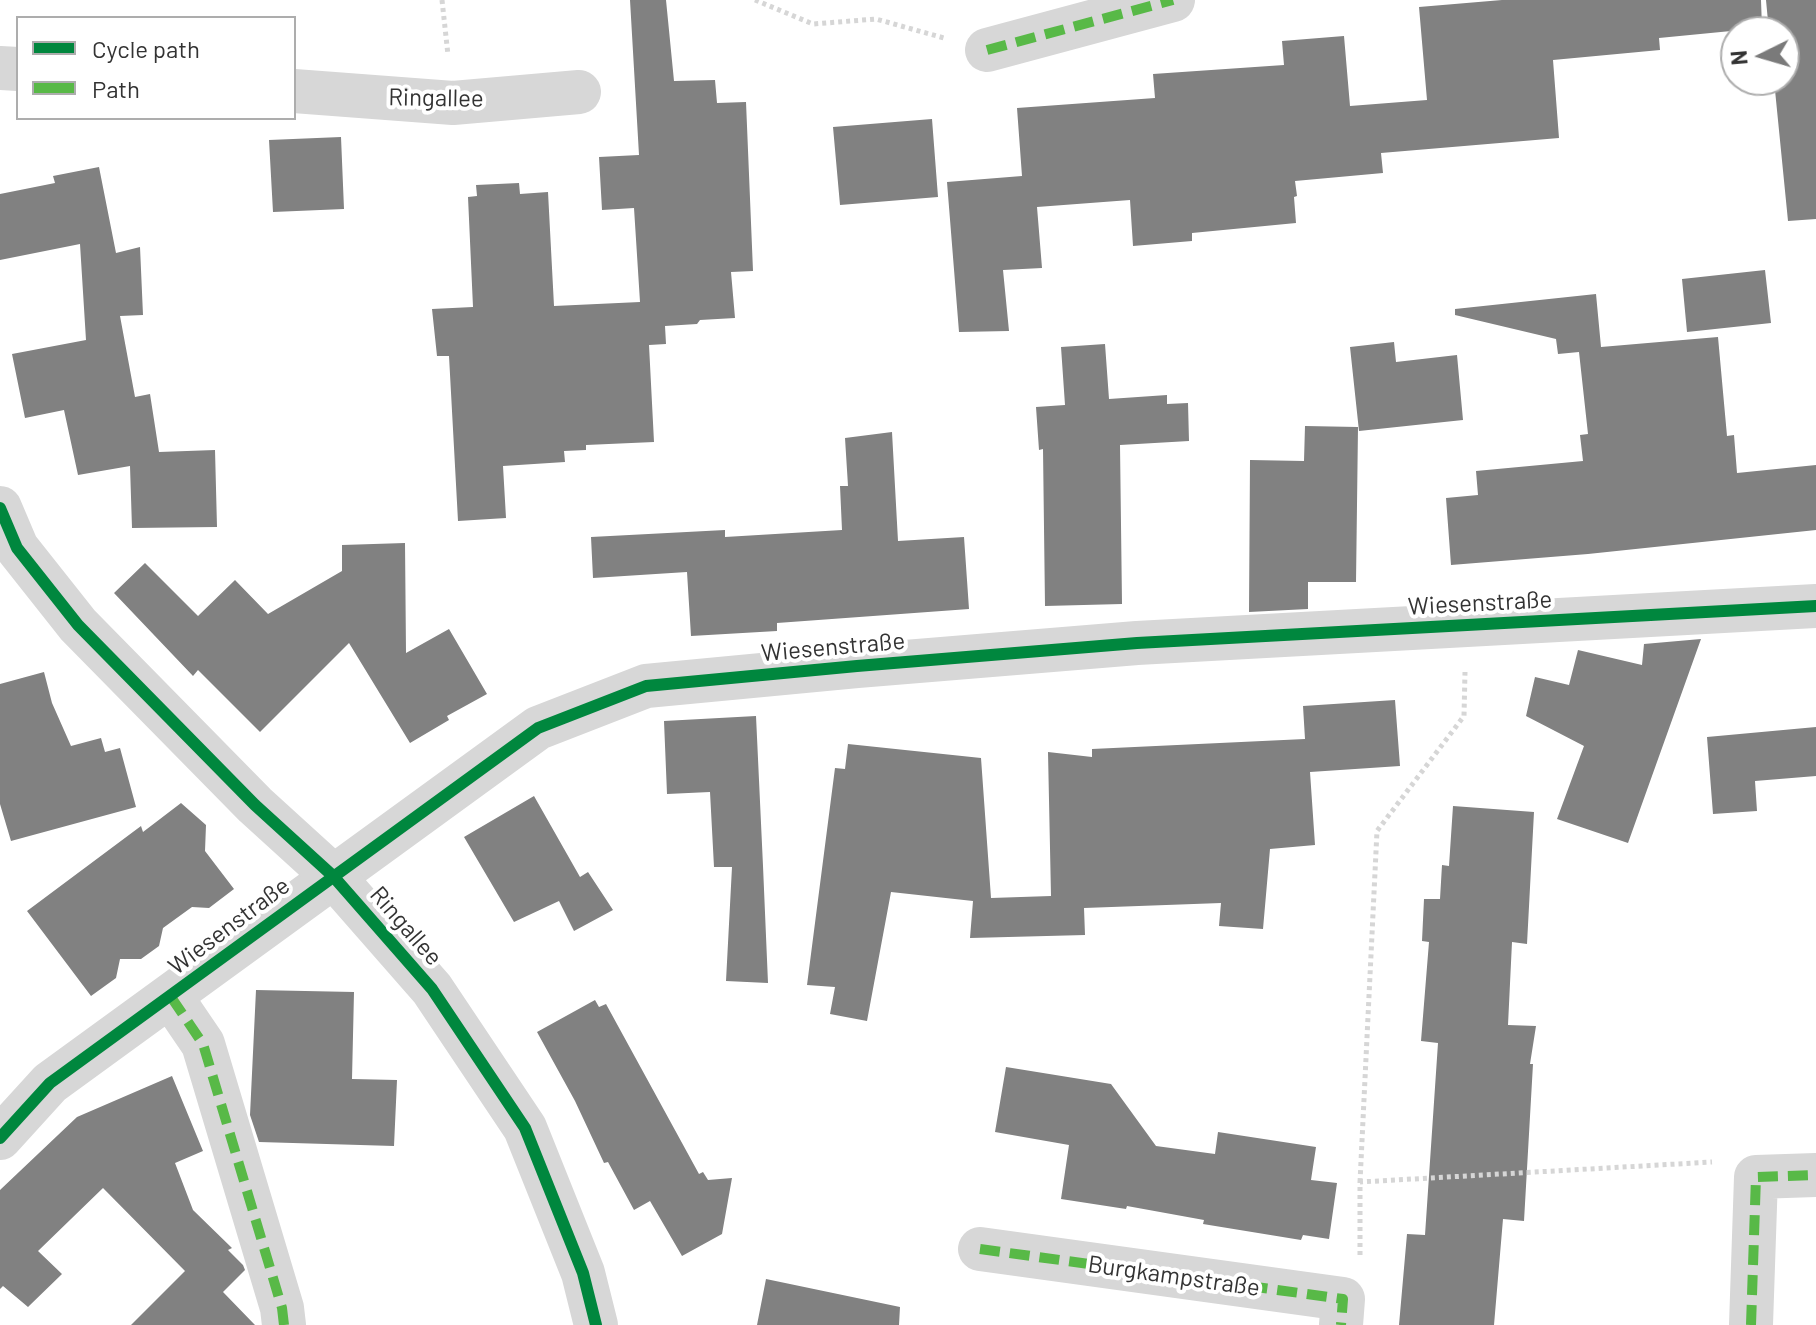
<!DOCTYPE html>
<html>
<head>
<meta charset="utf-8">
<style>
	body { margin:0 }
	#map { position:relative; width:1816px; height:1325px; overflow:hidden; background:#fff; font-family:Barlow,sans-serif }
	canvas { display:block }
	.legend { position:absolute; left:16px; top:16px; width:280px; height:104px; box-sizing:border-box; background:#fff; border:2px solid #adadad; margin:0; padding:10px 14px; list-style:none; font-size:24px; color:#333 }
	.legend li { display:flex; align-items:center; gap:16px; height:40px }
	.legend b { width:40px; border:2px solid #adadad }
	.north { position:absolute; left:1720px; top:16px; width:80px; height:80px; box-sizing:border-box; background:#fff; border:2px solid #adadad; border-radius:50%; rotate:265deg; font-size:22px; font-weight:700; line-height:32px; text-align:center; color:#333 }
	.north::after { content:''; display:block; margin:auto; width:28px; height:36px; background:#7a7a7a; clip-path:polygon(50% 0,100% 100%,50% 72%,0 100%) }
</style>
</head>
<body>
<div id="map">
<canvas width="1816" height="1325"></canvas>
<ul class="legend">
<li><b style="height:10px;background:#00873e"></b>Cycle path</li>
<li><b style="height:10px;background:#58b947"></b>Path</li>
</ul>
<div class="north">N</div>
</div>
<script>
const g = document.querySelector('canvas').getContext('2d');
g.lineJoin = 'round';
function fill(path, color) { g.fillStyle = color; g.fill(path, 'evenodd'); }
function strokePath(path, color, width, dash) { g.strokeStyle = color; g.lineWidth = width; g.lineCap = dash ? 'butt' : 'round'; g.setLineDash(dash || []); g.stroke(path); }
function write(font, color, halo, rows, align = 'center') {
  g.font = font + ' Barlow,sans-serif'; g.lineWidth = 8; g.setLineDash([]); g.textBaseline = 'middle'; g.strokeStyle = halo; g.fillStyle = color; for (const [text, x, y, turn = 0] of rows) {
    g.save(); g.translate(x, y); g.rotate((+turn || 0) * Math.PI / 180); g.textAlign = isNaN(turn) ? turn : align; if (halo) g.strokeText(text, 0, 0); g.fillText(text, 0, 0); g.restore();
  }
}
fill(new Path2D(`
	M630 0H666L674 81 715 80 717 103 746 102 753 271 731 272 735 318 700 320 697 324 665 326 666 344 649 345 654 442 586 445V450L564 451 565 462 503 466 506 518 458 521 449 356H437L432 309 473 307 468 197 477 196 476 185 519 183 520 194 548 192 554 306 640 302 634 208 602 210 599 157 639 155Z
	M1502 0H1761L1762 28 1659 38 1660 50 1553 60 1559 138 1381 153 1383 173 1295 181 1297 196 1294 197 1296 223 1192 233V241L1133 246 1130 200 1037 207 1042 268 1003 270 1009 331 959 332 947 182 1022 176 1017 108 1155 98 1153 74 1284 65 1282 41 1344 36 1350 106 1427 100 1419 7Z
	M1766 0H1816V219L1788 221 1774 80H1784V32H1769Z
	M932 119 938 197 840 205 833 127Z
	M341 137 344 209 273 212 269 140Z
	M99 167 116 253 140 247 143 315 120 316 135 397 150 394 159 452 215 450 217 527 132 528 130 466 78 475 64 410 25 418 12 354 86 340 80 244 0 260V194L55 183 53 176Z
	M1765 270 1771 323 1687 332 1682 279Z
	M1596 294 1601 347 1718 337 1727 436 1734 435 1737 473 1816 465V530L1588 554 1451 565 1446 498 1478 495 1476 471 1583 461 1580 435 1588 434 1579 352 1558 354 1556 339 1455 315V309Z
	M1394 342 1396 362 1457 355 1463 420 1359 431 1350 347Z
	M1105 344 1109 399 1167 395V404L1188 403 1189 441 1120 445 1122 604 1045 606 1043 449 1039 450 1036 407 1065 405 1061 347Z
	M1305 426 1358 427 1356 582H1308V609L1249 612 1250 460 1304 461Z
	M892 432 898 541 964 537 969 609 777 623V631L691 636 687 572 593 578 591 537 725 530V537L842 530 840 486H848L845 438Z
	M405 543 406 653 449 629 487 694 447 716 449 720 410 743 349 643 260 732 198 670 193 676 114 593 145 563 198 616 235 580 268 614 342 571V545Z
	M1701 639 1628 843 1557 819 1584 746 1526 716 1535 677 1569 685 1578 650 1642 665 1644 644Z
	M44 672 52 703 71 746 101 738 105 752 120 748 136 807 11 841 0 804V684Z
	M1395 700 1400 766 1310 772 1315 845 1270 849 1263 929 1219 926 1221 903 1084 908 1085 935 970 938 973 901 891 892 867 1021 830 1014 835 987 807 985 835 768 845 769 848 744 981 758 991 898 1051 896 1048 752 1092 757V749L1305 739 1303 706Z
	M756 716 763 866 768 983 726 981 732 867H714L710 792 667 794 664 721Z
	M1816 727V776L1755 781 1757 811 1713 814 1707 737Z
	M534 796 580 877 588 872 613 910 574 931 559 901 514 922 464 837Z
	M181 803 206 825 205 851 234 889 209 908 192 907 163 928 159 946 141 959H120L116 978 91 996 27 911 141 826 143 832Z
	M1453 806 1534 812 1527 944 1512 942 1508 1025 1536 1026 1530 1064H1533L1524 1221 1503 1219 1494 1325H1399L1407 1234 1425 1235 1438 1043 1421 1041 1429 942 1422 941 1424 899H1440L1442 865 1449 866Z
	M256 990 354 992 352 1079 397 1080 394 1146 259 1142 250 1115Z
	M595 1000 599 1007 606 1004 699 1174 703 1172 708 1180 732 1178 722 1234 682 1256 650 1201 634 1210 608 1162 604 1163 575 1101 537 1032Z
	M1006 1067 1111 1084 1156 1146 1215 1154 1218 1132 1316 1147 1311 1180 1337 1183 1329 1239 1303 1235 1301 1240 1203 1224 1204 1220 1127 1206 1126 1209 1061 1199 1069 1145 995 1132Z
	M172 1076 203 1151 175 1163 193 1210 232 1248 228 1250 243 1265 245 1270 223 1292 255 1325H131L185 1271 103 1188 38 1251 62 1274 28 1307 3 1286 0 1289V1190L77 1117Z
	M766 1279 900 1307 899 1325H757Z`), '#818181');
strokePath(new Path2D(`
	M442 0 448 55
	M755 0 813 24 876 19 944 38
	M1360 1182 1377 831 1464 716 1465 672
	M1360 1255V1182L1712 1162`), '#d6d6d6', 5, [4, 4]);
strokePath(new Path2D(`
	M987 50 1173 0
	M0 68 18 69
	M294 91 453 103 579 92
	M171 997 203 1044 282 1308 284 1325
	M0 1138 50 1083 538 728 646 686 857 666 1137 643 1816 606
	M980 1249 1343 1299 1341 1325
	M1751 1325 1756 1177 1816 1175`), '#d7d7d7', 44);
strokePath(new Path2D(`
	M0 508 17 548 78 625 255 805 333 876 432 989 525 1128 583 1273 596 1325`), '#d7d7d7', 44);
strokePath(new Path2D(`
	M987 50 1173 0
	M171 997 203 1044 282 1308 284 1325
	M980 1249 1343 1299 1341 1325
	M1751 1325 1756 1177 1816 1175`), '#58b947', 10, [20, 10]);
strokePath(new Path2D(`
	M0 508 17 548 78 625 255 805 333 876 432 989 525 1128 583 1273 596 1325
	M0 1138 50 1083 538 728 646 686 857 666 1137 643 1816 606`), '#00873e', 12);
write('24px', '#333', '#fff', [
	["Ringallee",436,98,1],
	["Wiesenstraße",1480,603,-3],
	["Wiesenstraße",833,647,-5],
	["Wiesenstraße",229,926,-37],
	["Ringallee",406,926,49],
	["Burgkampstraße",1174,1276,8]
]);
</script>
</body>
</html>
